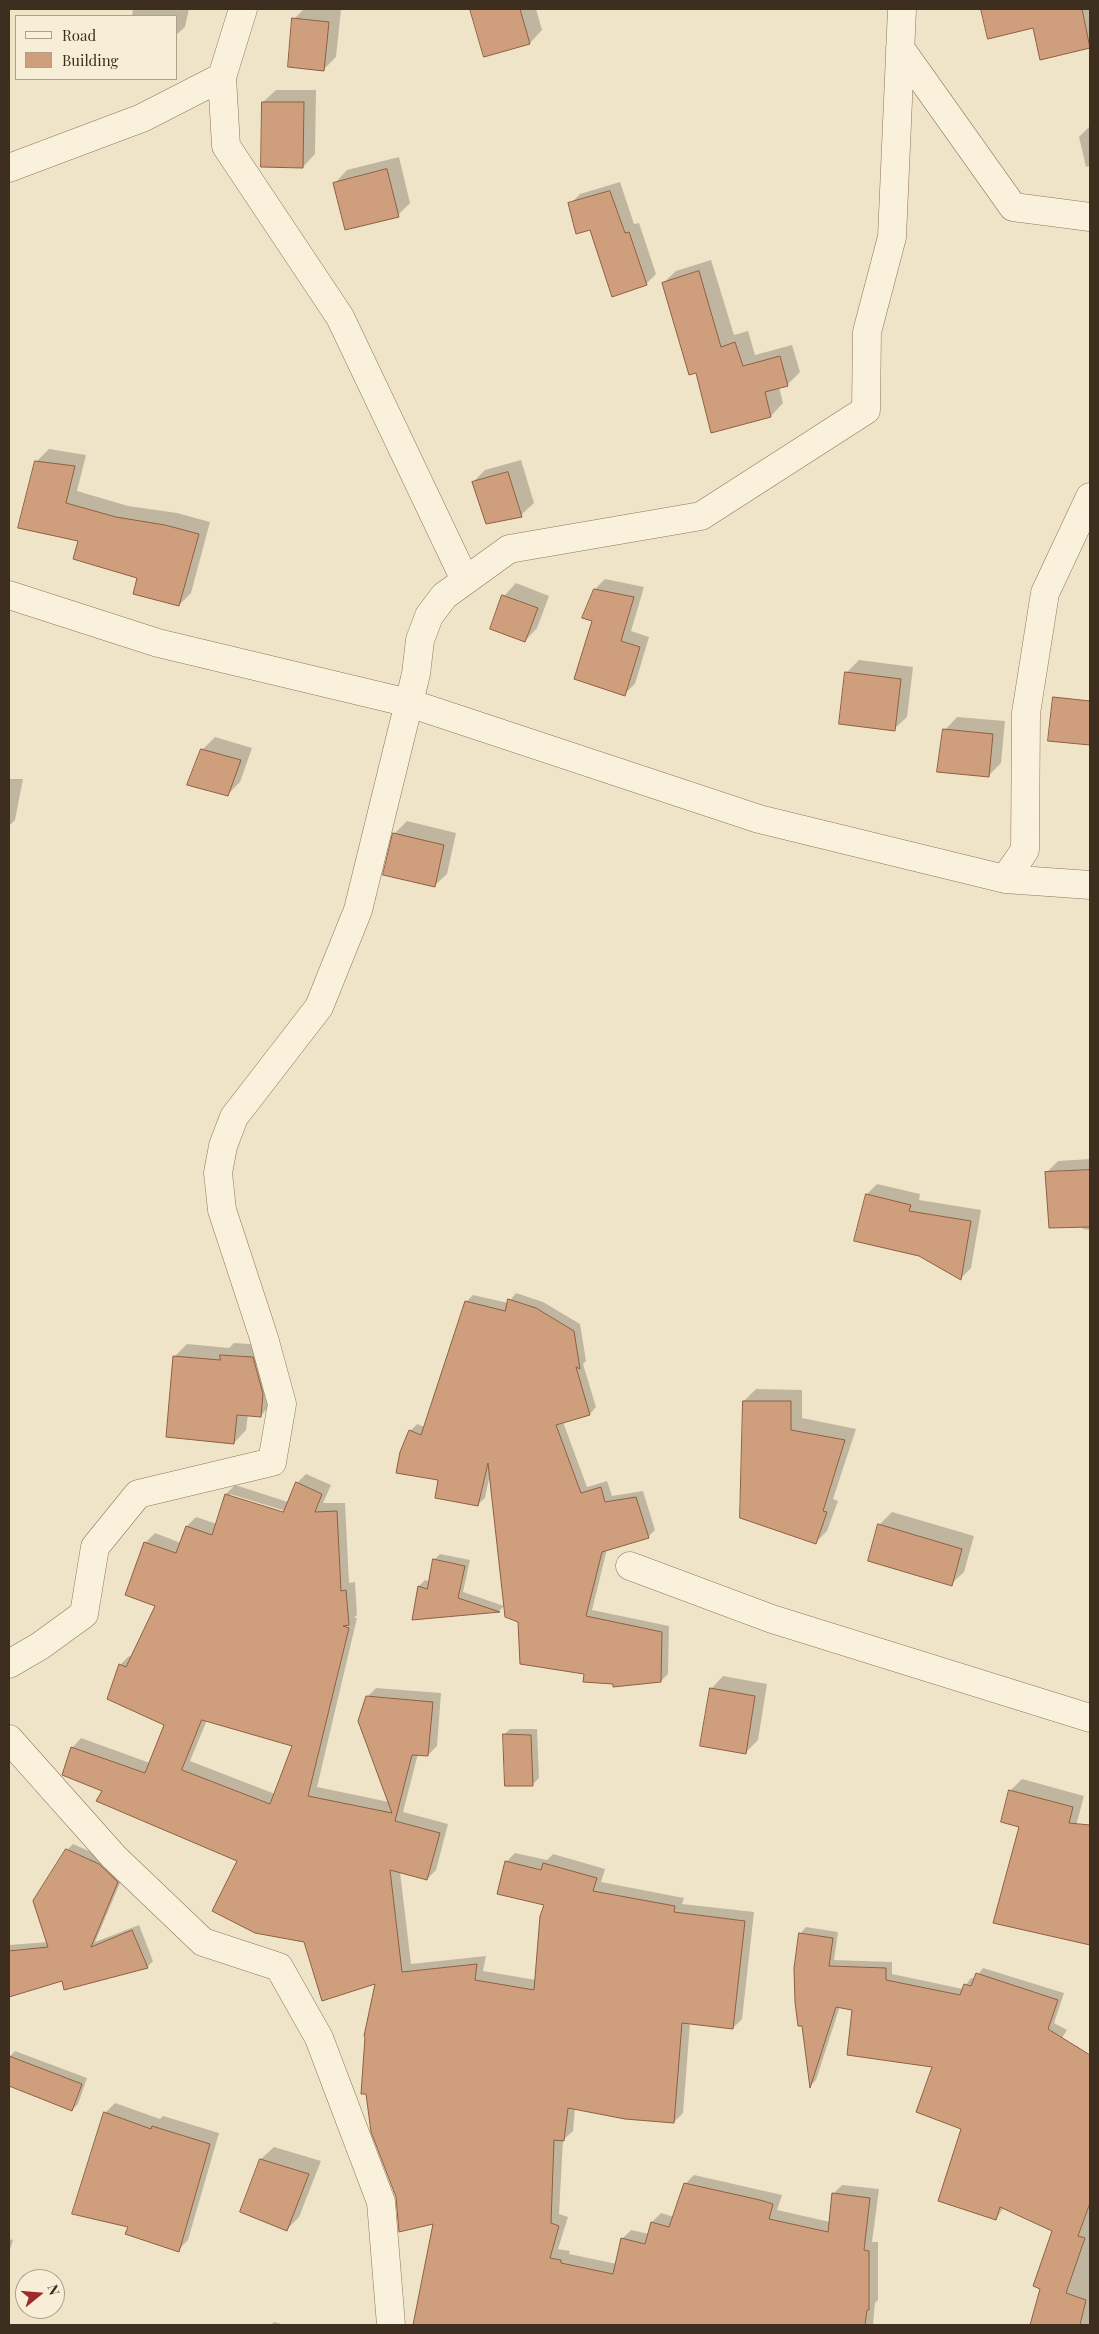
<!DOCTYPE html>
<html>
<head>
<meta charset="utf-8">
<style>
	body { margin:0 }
	#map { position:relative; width:1099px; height:2334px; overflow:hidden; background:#f0e4c8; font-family:"Playfair Display",serif }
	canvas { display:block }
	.frame { position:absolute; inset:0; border:10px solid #3d2e20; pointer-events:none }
	.legend { position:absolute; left:15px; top:15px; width:162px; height:65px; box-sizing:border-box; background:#f7eed8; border:1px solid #ada18e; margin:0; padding:6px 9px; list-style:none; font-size:15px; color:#3d2e20 }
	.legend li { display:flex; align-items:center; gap:10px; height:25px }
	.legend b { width:25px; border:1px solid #ada18e }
	.north { position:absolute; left:15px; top:2269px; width:50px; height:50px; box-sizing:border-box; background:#f7eed8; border:1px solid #ada18e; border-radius:50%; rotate:73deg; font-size:14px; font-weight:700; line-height:20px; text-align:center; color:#3d2e20 }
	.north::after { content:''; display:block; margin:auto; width:18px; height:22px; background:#9e2a2b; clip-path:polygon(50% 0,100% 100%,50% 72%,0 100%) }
</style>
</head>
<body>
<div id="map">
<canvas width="1099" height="2334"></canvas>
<div class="frame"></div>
<ul class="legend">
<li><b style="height:6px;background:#faf1dc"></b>Road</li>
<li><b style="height:14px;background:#cf9f7d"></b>Building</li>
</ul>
<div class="north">N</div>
</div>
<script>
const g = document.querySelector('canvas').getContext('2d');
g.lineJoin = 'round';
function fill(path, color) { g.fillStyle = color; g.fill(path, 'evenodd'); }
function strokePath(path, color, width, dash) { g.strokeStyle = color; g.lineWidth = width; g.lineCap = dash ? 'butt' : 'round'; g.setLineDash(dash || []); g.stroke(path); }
fill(new Path2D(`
	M133 9H189L185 27 176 35V16H132Z
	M304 9 341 10 336 57 324 69 294 19Z
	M471 9H536L542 30 530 43 485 56Z
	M987 9H1090V47L1041 58 1033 27 983 12Z
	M276 90H316L315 154 303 167 263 102Z
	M1090 126V166L1086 167 1079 137Z
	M399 157 410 203 398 215 335 183 347 170Z
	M620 182 634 224 639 223 656 274 646 284 570 204 580 194Z
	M711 260 734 335 748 331 755 355 792 345 800 372 787 385 779 387 783 403 771 416 697 371 663 283 676 271Z
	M49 449 86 455 77 491 128 506 177 513 210 522 191 593 179 605 80 540 36 462Z
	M521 460 534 503 521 515 473 482 485 470Z
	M605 579 644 587 631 631 649 637 635 684 624 694 594 620 595 589Z
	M516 583 549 596 537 628 525 641 504 596Z
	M859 660 913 667 907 717 894 729 846 673Z
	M957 717 1005 721 1001 763 988 776 945 730Z
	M215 737 252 748 240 782 228 794 202 750Z
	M9 779H23L15 820 9 826Z
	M407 821 456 833 447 874 434 886 394 834Z
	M1090 1159V1230L1083 1229V1226L1046 1173 1058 1161Z
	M877 1184 920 1194 919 1200 981 1210 971 1268 961 1278 867 1194Z
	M516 1293 543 1302 580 1324 586 1361 583 1364 596 1407 590 1414 563 1422 587 1487 607 1481 612 1496 643 1491 655 1530 648 1537 607 1549 592 1610 669 1626 668 1674 661 1681 614 1683 585 1673 490 1474 485 1498 478 1504 401 1453 410 1431 417 1424 425 1427 466 1302 473 1295 508 1303Z
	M234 1343 265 1345 273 1403 261 1415 248 1414 246 1430 234 1443 174 1357 187 1344 229 1348Z
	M756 1389 802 1390V1418L856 1429 833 1499 838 1501 827 1531 816 1542 744 1401Z
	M306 1474 331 1485 323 1503H345L349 1583 355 1582 357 1615 354 1618H357L317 1787 389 1802 367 1697 376 1688 441 1693 437 1746 428 1755 418 1754 403 1812 448 1824 436 1870 427 1879 400 1872 411 1964 486 1956 483 1971 536 1980 545 1904 506 1862 515 1853 547 1860 553 1854 605 1869 601 1882 684 1898 682 1904 754 1912 742 2019 733 2028 690 2023 683 2113 674 2122 575 2108 573 2131 563 2140 559 2214 568 2217 558 2249 570 2251 569 2254 617 2264 622 2239 631 2230 649 2234 652 2222 661 2213 674 2217 685 2184 694 2175 782 2195 777 2210 830 2222 833 2194 842 2185 879 2189 872 2242H878V2300L875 2303 873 2325H422L415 2323 435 2222 377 1982 239 1861 104 1791 72 1748 81 1738 150 1763 166 1724 120 1665 129 1656 132 1657 156 1605 127 1594 146 1542 155 1533 181 1543 187 1526 196 1517 217 1524 226 1494 235 1485 288 1502 297 1483ZM230 1494 289 1512 288 1515 230 1497ZM207 1720 293 1745 275 1794 190 1761Z
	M892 1512 974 1536 964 1572 951 1584 879 1525Z
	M440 1554 470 1560 463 1592 504 1606 499 1611 414 1618 419 1586 425 1580 430 1582 434 1560Z
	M723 1676 767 1684 758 1740 746 1752 711 1689Z
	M510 1729H537L539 1778 533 1784 504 1735Z
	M1022 1779 1084 1796 1070 1848 1062 1894 1090 1899V1944L994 1922 1020 1826 1010 1791Z
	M73 1844 105 1858 123 1876 95 1942 139 1925 153 1961 147 1967 62 1979 9 1995V1945L48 1942 67 1850Z
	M806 1927 838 1932 834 1960 892 1962V1974L963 1989 971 1978 975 1979 983 1968 1064 1993 1054 2023 1067 2030 1060 2041 1079 2047 1076 2057 1090 2063 1076 2147 1090 2150V2325H1036L1053 2231 1004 2207 996 2219 963 2128 934 2066 853 2009 840 2006 816 2080 811 2085 803 2024 800 1934Z
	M15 2051 87 2078 78 2104 72 2110 9 2084V2057Z
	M115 2103 160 2119 163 2116 219 2133 188 2240 178 2250 129 2226 105 2113Z
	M274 2147 321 2161 299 2217 287 2229 261 2159Z
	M9 2239 13 2240 9 2253Z
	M274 2322 286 2325H271Z`), '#0003');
const building = new Path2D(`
	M470 9H520L530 44 484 57Z
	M981 9H1082L1090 48 1040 60 1033 28 988 39Z
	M292 18 329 22 324 71 288 67Z
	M262 102H304L303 168 261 167Z
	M387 169 399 217 345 230 333 183Z
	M610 191 625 233 629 232 647 285 612 297 590 230 576 234 568 203Z
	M699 271 721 347 735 342 743 366 780 356 788 386 765 392 771 417 711 433 696 373 689 375 662 283Z
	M35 461 75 466 66 503 116 517 165 525 199 534 179 606 133 594 137 578 73 559 78 541 18 528Z
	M508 472 522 517 486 524 472 482Z
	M594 589 634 597 621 641 640 647 625 696 574 679 592 621 582 618Z
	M502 595 538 608 525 642 490 629Z
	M845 672 901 679 895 731 839 724Z
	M1053 697 1090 701V745L1048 741Z
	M943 729 993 734 989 777 937 772Z
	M201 749 241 760 228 796 187 785Z
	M393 833 444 845 435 887 383 875Z
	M1090 1170V1227L1049 1228 1045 1172Z
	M866 1194 911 1205 909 1211 971 1221 961 1280 919 1256 854 1241Z
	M508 1299 536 1308 574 1331 580 1369 576 1367 590 1415 556 1425 581 1493 601 1487 605 1502 636 1497 649 1538 602 1552 586 1616 662 1632 661 1682 613 1687V1684L583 1682 584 1674 520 1664 518 1622 505 1617 488 1463 478 1506 435 1498 438 1480 396 1473 400 1452 409 1430 421 1435 465 1301 505 1311Z
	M220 1355 253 1357 263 1394 261 1417 237 1415 234 1444 166 1437 173 1356 220 1360Z
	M743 1401H791V1430L845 1440 823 1511 827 1512 816 1544 740 1518Z
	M296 1482 322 1494 315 1512 337 1511 341 1591 346 1590 349 1625 343 1626 349 1628 308 1796 392 1813 358 1721 366 1696 433 1702 428 1756 412 1755 395 1821 440 1833 427 1880 390 1870 402 1972 477 1964 475 1980 534 1990 540 1916 544 1905 497 1894 505 1861 541 1870 543 1863 597 1878 593 1891 675 1906 674 1912 745 1921 733 2029 682 2023 674 2123 625 2119 568 2108 564 2141 554 2140 551 2223 559 2226 550 2258 561 2260V2263L613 2274 621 2238 645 2244 651 2222 669 2227 684 2183 760 2200 773 2204 769 2219 828 2232 832 2193 870 2198 864 2250 869 2251V2310H867L865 2325H413L433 2224 399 2232 396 2197 371 2132 366 2094H361L365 2037 364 2036 375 1984 322 2001 304 1942 255 1933 212 1911 237 1861 96 1801 102 1791 62 1775 71 1747 145 1773 164 1725 107 1699 119 1664 126 1667 155 1606 125 1595 144 1542 176 1553 186 1526 212 1535 225 1494 283 1512ZM202 1720 292 1746 270 1804 182 1770Z
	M878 1524 962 1549 952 1586 868 1561Z
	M433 1559 465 1566 458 1598 500 1612 412 1620 418 1586 427 1589Z
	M710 1688 755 1696 746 1754 700 1746Z
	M503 1734 531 1735 533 1786H505Z
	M1009 1790 1073 1807 1069 1823 1090 1825V1945L993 1923 1019 1827 1001 1822Z
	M66 1849 99 1864 118 1882 91 1947 132 1930 148 1968 64 1990 62 1981 9 1997V1951L48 1947 33 1901Z
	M799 1933 833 1938 829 1966 886 1968V1980L960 1995 964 1984 971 1986 976 1973 1058 2000 1048 2029 1090 2055V2203L1078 2236 1085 2238 1066 2293 1086 2300 1080 2325H1030L1040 2289 1033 2286 1052 2231 1000 2207 996 2220 938 2201 961 2129 916 2112 932 2067 847 2055 852 2010 836 2007 810 2088 802 2026H798L795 2002 794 1969Z
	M9 2056 82 2084 72 2111 9 2086Z
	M104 2112 151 2129 152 2126 210 2144 179 2252 125 2234 128 2227 72 2214Z
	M260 2159 309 2174 287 2231 240 2212Z`);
fill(building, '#cf9f7d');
strokePath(building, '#8d5f41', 1);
const street = new Path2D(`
	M900 48 1013 207 1090 217
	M222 77 226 146 340 317 465 580
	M9 168 142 118 222 77 243 9
	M9 595 158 643 409 703 759 819 1005 879 1090 885
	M1005 879 1025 850 1026 713 1045 593 1090 497
	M630 1566 772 1619 1090 1718
	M9 1664 40 1646 84 1614 95 1547 138 1494 272 1462 282 1404 264 1338 222 1210 218 1173 223 1146 234 1117 319 1007 358 910 416 674 420 640 429 616 444 596 509 549 701 516 866 410 867 332 892 237 902 9
	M9 1739 114 1857 203 1942 279 1967 319 2038 381 2202 391 2325`);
strokePath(street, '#8d765c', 29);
strokePath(street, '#faf1dc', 28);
</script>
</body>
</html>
